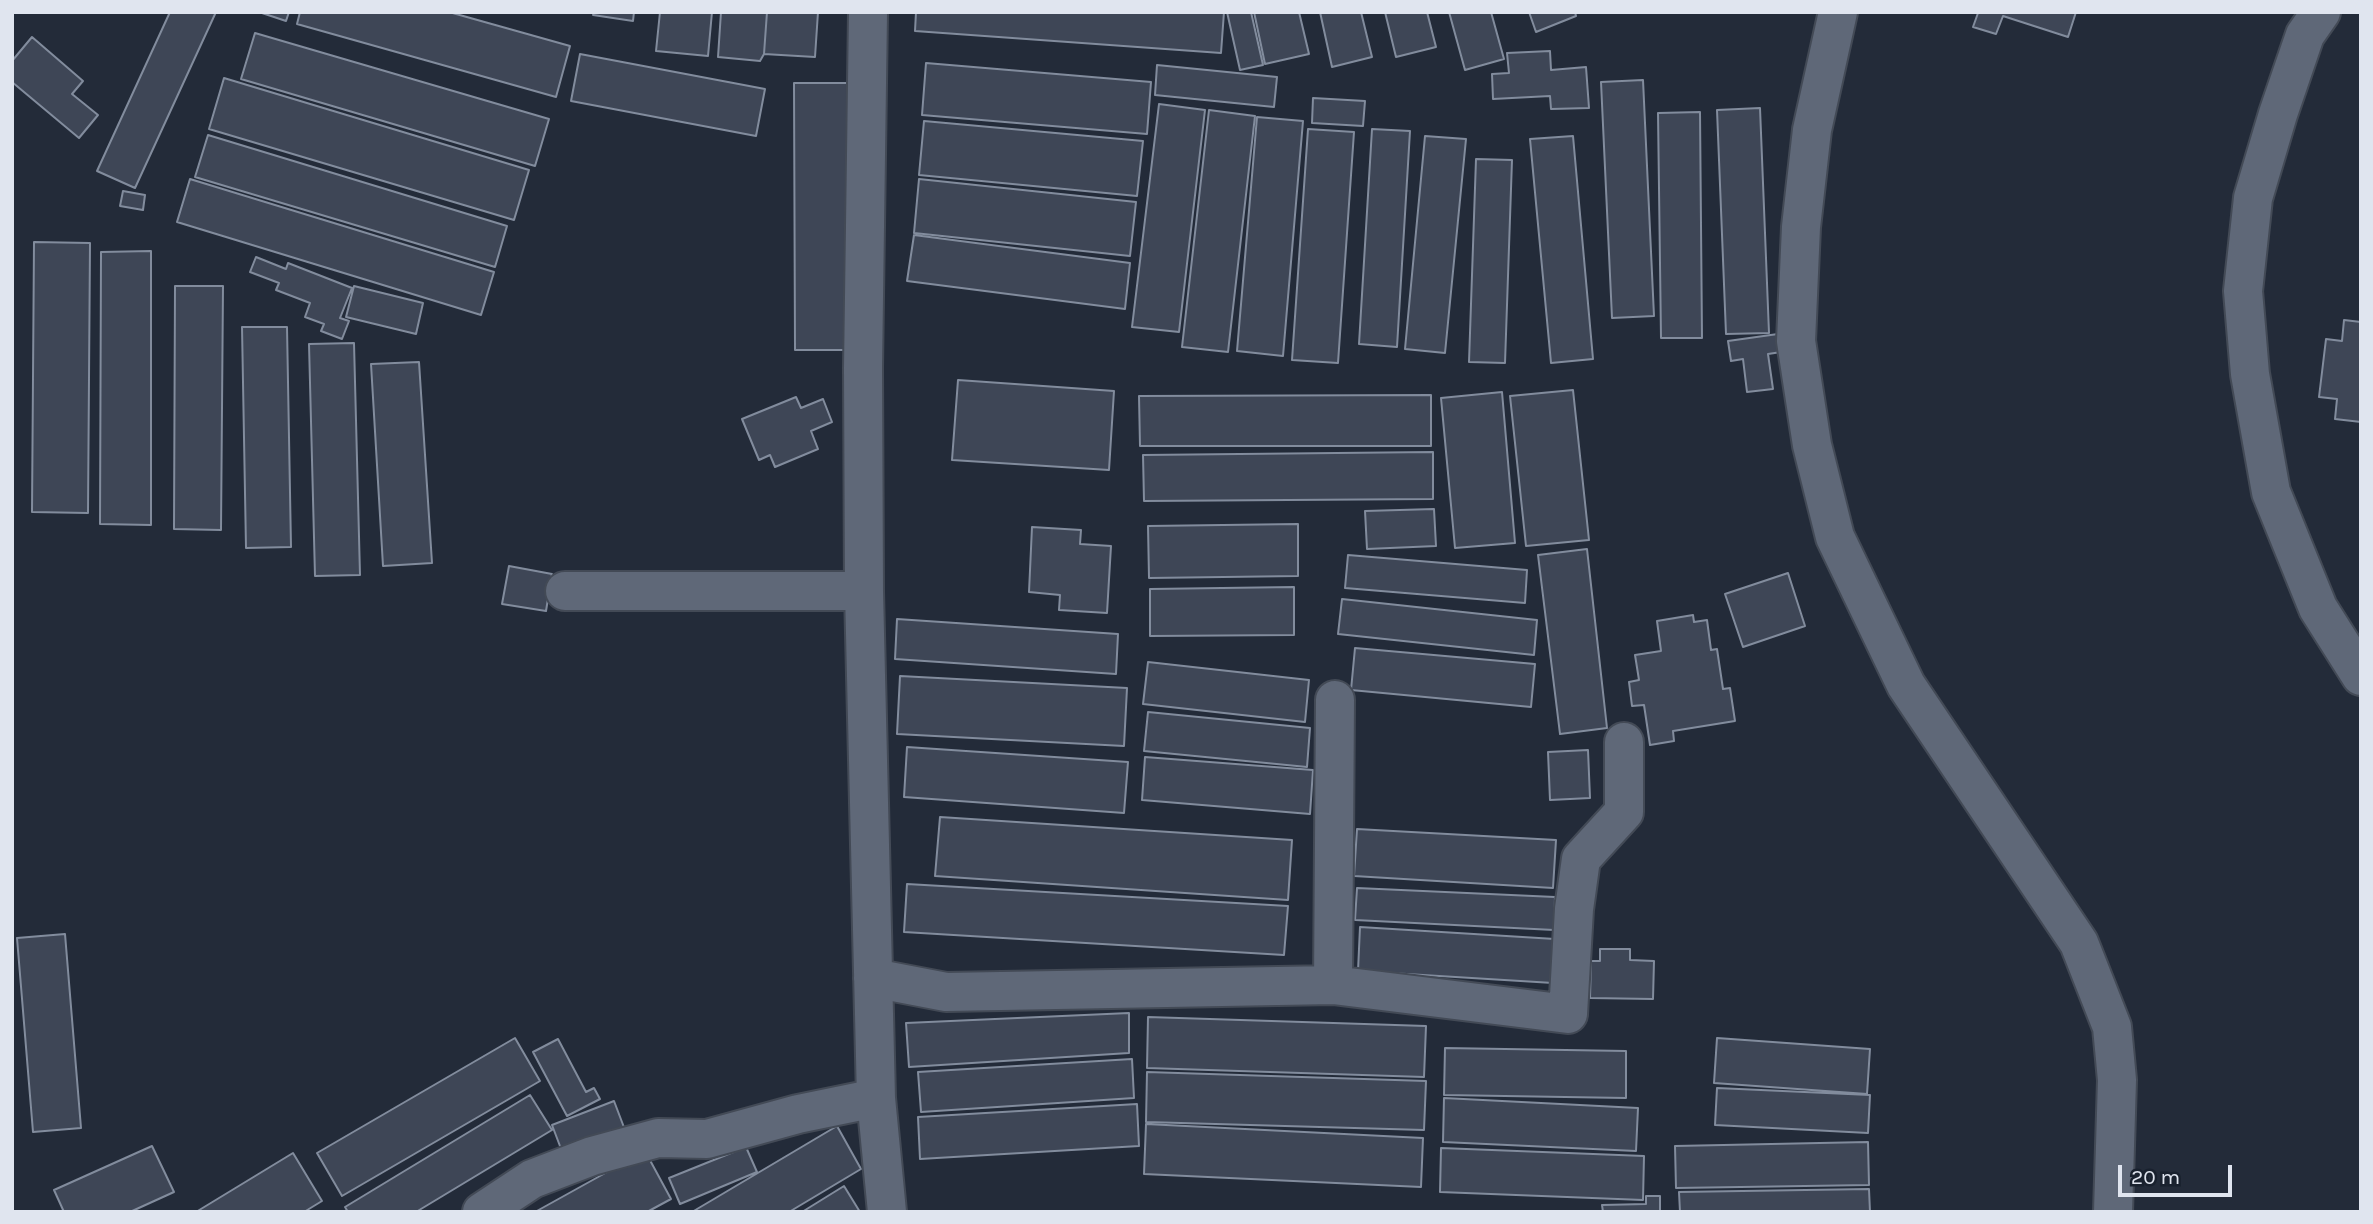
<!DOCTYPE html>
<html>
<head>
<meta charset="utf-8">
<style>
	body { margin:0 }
	#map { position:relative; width:2373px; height:1224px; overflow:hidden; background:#232b39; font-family:Karla,sans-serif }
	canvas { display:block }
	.frame { position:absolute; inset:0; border:14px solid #e0e5ef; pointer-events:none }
	.scale { position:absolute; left:2118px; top:1165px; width:114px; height:32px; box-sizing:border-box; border:4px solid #e0e5ef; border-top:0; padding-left:9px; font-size:21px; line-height:24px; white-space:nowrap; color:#e0e5ef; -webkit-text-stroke:5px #19212e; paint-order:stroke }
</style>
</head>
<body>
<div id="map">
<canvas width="2373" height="1224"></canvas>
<div class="frame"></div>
<div class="scale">20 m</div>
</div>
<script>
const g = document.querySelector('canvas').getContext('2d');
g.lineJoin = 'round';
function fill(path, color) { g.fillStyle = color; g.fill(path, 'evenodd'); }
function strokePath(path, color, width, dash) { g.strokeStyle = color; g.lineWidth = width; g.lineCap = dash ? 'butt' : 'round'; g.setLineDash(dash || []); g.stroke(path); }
const building = new Path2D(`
	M170 12H216L135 188 97 171Z
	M259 12H289L286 21Z
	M300 12H449L570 46 556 97 297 24Z
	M594 12H634L633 21 593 15Z
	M660 12H712L708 56 656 51Z
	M721 12H767L764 54 760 61 718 57Z
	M767 12H818L815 57 764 54Z
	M916 12H1224L1221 53 915 31Z
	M1227 12H1251L1263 65 1240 70Z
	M1254 12H1299L1309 54 1265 64Z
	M1320 12H1361L1372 57 1332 67Z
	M1385 12H1427L1436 47 1396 57Z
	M1449 12H1491L1504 59 1465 70Z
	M1529 12H1575L1576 16 1536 32Z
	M1975 12H2076L2068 37 2003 16 1996 34 1973 27 1978 13Z
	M255 33 549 119 535 166 241 79Z
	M32 37 83 81 72 94 98 115 79 138 12 82V61Z
	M1550 51 1551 70 1586 67 1589 108 1551 109 1550 96 1493 99 1492 74 1509 73 1507 53Z
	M580 54 765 89 756 136 571 101Z
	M926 63 1151 82 1147 134 922 115Z
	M1157 65 1277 77 1274 107 1155 95Z
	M224 78 529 170 514 220 209 129Z
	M1643 80 1654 316 1612 318 1601 82Z
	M794 83H847L848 350H795Z
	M1313 98 1365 101 1363 126 1312 123Z
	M1159 104 1205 110 1179 332 1132 327Z
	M1760 108 1769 333 1726 334 1717 110Z
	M1209 110 1255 116 1228 352 1182 347Z
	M1700 112 1702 338H1661L1658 113Z
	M1257 117 1303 121 1283 356 1237 351Z
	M924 121 1143 141 1137 196 919 175Z
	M1308 129 1354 132 1338 363 1292 360Z
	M1372 129 1410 131 1397 347 1359 344Z
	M208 135 507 226 495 267 195 177Z
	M1425 136 1466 139 1445 353 1405 349Z
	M1573 136 1593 359 1551 363 1530 139Z
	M1476 159 1512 160 1505 363 1469 362Z
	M190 179 494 272 481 315 177 222Z
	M919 179 1136 202 1130 256 914 233Z
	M123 191 145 195 143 210 120 206Z
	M914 235 1130 263 1125 309 907 281Z
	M34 242 90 243 88 513 32 512Z
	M151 251V525L100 524 101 252Z
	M256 257 286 269 288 263 352 288 340 318 349 321 342 339 321 331 324 324 305 317 310 303 276 290 279 283 250 272Z
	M175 286H223L221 530 174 529Z
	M354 286 423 303 416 334 346 317Z
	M2344 320 2361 322V422L2335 419 2337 399 2319 397 2326 339 2342 341Z
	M242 327H287L291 547 246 548Z
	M1785 333 1788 351 1768 354 1773 389 1747 392 1743 359 1731 361 1728 341Z
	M354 343 360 575 315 576 309 344Z
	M419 362 432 563 383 566 371 364Z
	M958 380 1114 391 1109 470 952 460Z
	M1573 390 1589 540 1526 546 1510 396Z
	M1502 392 1515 543 1455 548 1441 398Z
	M1431 395V446H1140L1139 396Z
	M796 397 801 408 823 399 832 422 811 431 818 449 775 467 770 455 759 460 742 419Z
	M1433 452V499L1144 501 1143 455Z
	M1434 509 1436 546 1367 549 1365 511Z
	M1298 524V576L1149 578 1148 526Z
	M1032 527 1081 530 1080 544 1111 546 1107 613 1059 610 1060 595 1029 592Z
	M1587 549 1607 728 1560 734 1538 555Z
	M1348 555 1527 570 1525 603 1345 588Z
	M509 566 552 574 546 611 502 604Z
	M1788 573 1805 626 1743 647 1725 594Z
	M1294 587V635L1150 636V589Z
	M1342 599 1537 620 1534 655 1338 634Z
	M1693 615 1694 622 1707 620 1711 650 1717 649 1723 689 1730 688 1735 721 1673 731 1674 741 1650 745 1644 705 1632 706 1629 682 1639 680 1635 655 1661 651 1657 621Z
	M897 619 1118 634 1116 674 895 659Z
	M1355 648 1535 664 1531 707 1351 690Z
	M1148 662 1309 680 1305 722 1143 704Z
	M900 676 1127 688 1124 746 897 734Z
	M1148 712 1310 728 1307 767 1144 751Z
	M907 747 1128 762 1124 813 904 797Z
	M1588 750 1590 798 1550 800 1548 752Z
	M1145 757 1313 770 1310 814 1142 800Z
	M940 817 1292 840 1288 900 935 876Z
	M1357 829 1556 840 1553 888 1354 876Z
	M907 884 1288 906 1284 955 904 932Z
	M1357 888 1555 897 1554 930 1355 920Z
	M1360 927 1555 939 1553 983 1358 971Z
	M65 934 81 1128 33 1132 17 938Z
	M1600 949H1630V960L1654 961 1653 999 1590 998 1591 961H1600Z
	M1129 1013V1053L909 1067 906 1023Z
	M1148 1017 1426 1026 1424 1077 1147 1068Z
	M515 1038 540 1081 342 1196 317 1153Z
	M1717 1038 1870 1049 1867 1094 1714 1083Z
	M558 1039 586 1092 594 1088 600 1099 567 1116 533 1052Z
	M1445 1048 1626 1051V1098L1444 1095Z
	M1132 1059 1134 1098 921 1112 918 1072Z
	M1147 1072 1426 1081 1424 1130 1146 1122Z
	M1717 1088 1870 1095 1868 1133 1715 1125Z
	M530 1095 552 1130 416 1212H348L345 1207Z
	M1444 1098 1638 1108 1636 1151 1443 1142Z
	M614 1101 625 1130 563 1154 552 1125Z
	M1137 1104 1139 1146 920 1159 918 1117Z
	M1146 1124 1423 1138 1421 1187 1144 1174Z
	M837 1126 861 1169 789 1212H692Z
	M1868 1142 1869 1185 1676 1188 1675 1146Z
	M152 1146 174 1192 130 1212H64L54 1190Z
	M746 1147 757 1172 680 1204 669 1178Z
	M1441 1148 1644 1156 1643 1200 1440 1192Z
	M645 1151 671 1199 647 1212H535Z
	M293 1153 322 1201 304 1212H196Z
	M844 1186 860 1212H802Z
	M1869 1189 1870 1212H1680L1679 1192Z
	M1646 1196H1660V1212H1603L1602 1205 1646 1204Z`);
fill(building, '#3e4656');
strokePath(building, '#828c9d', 2);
const minor = new Path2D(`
	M868 12 863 368 864 591 876 1098 887 1212
	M1838 12 1812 130 1801 227 1796 341 1812 445 1835 537 1906 685 2079 943 2112 1027 2117 1080 2113 1212
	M2321 12 2305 35 2278 114 2253 198 2243 291 2250 374 2271 492 2318 608 2361 676
	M565 591H864
	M873 978 946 992 1333 985 1335 700
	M1333 985 1568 1014 1574 909 1581 859 1624 812V742
	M482 1212 532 1179 592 1156 658 1138 707 1139 798 1114 876 1098`);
strokePath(minor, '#434a56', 42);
strokePath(minor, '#5f6878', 38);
</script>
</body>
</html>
